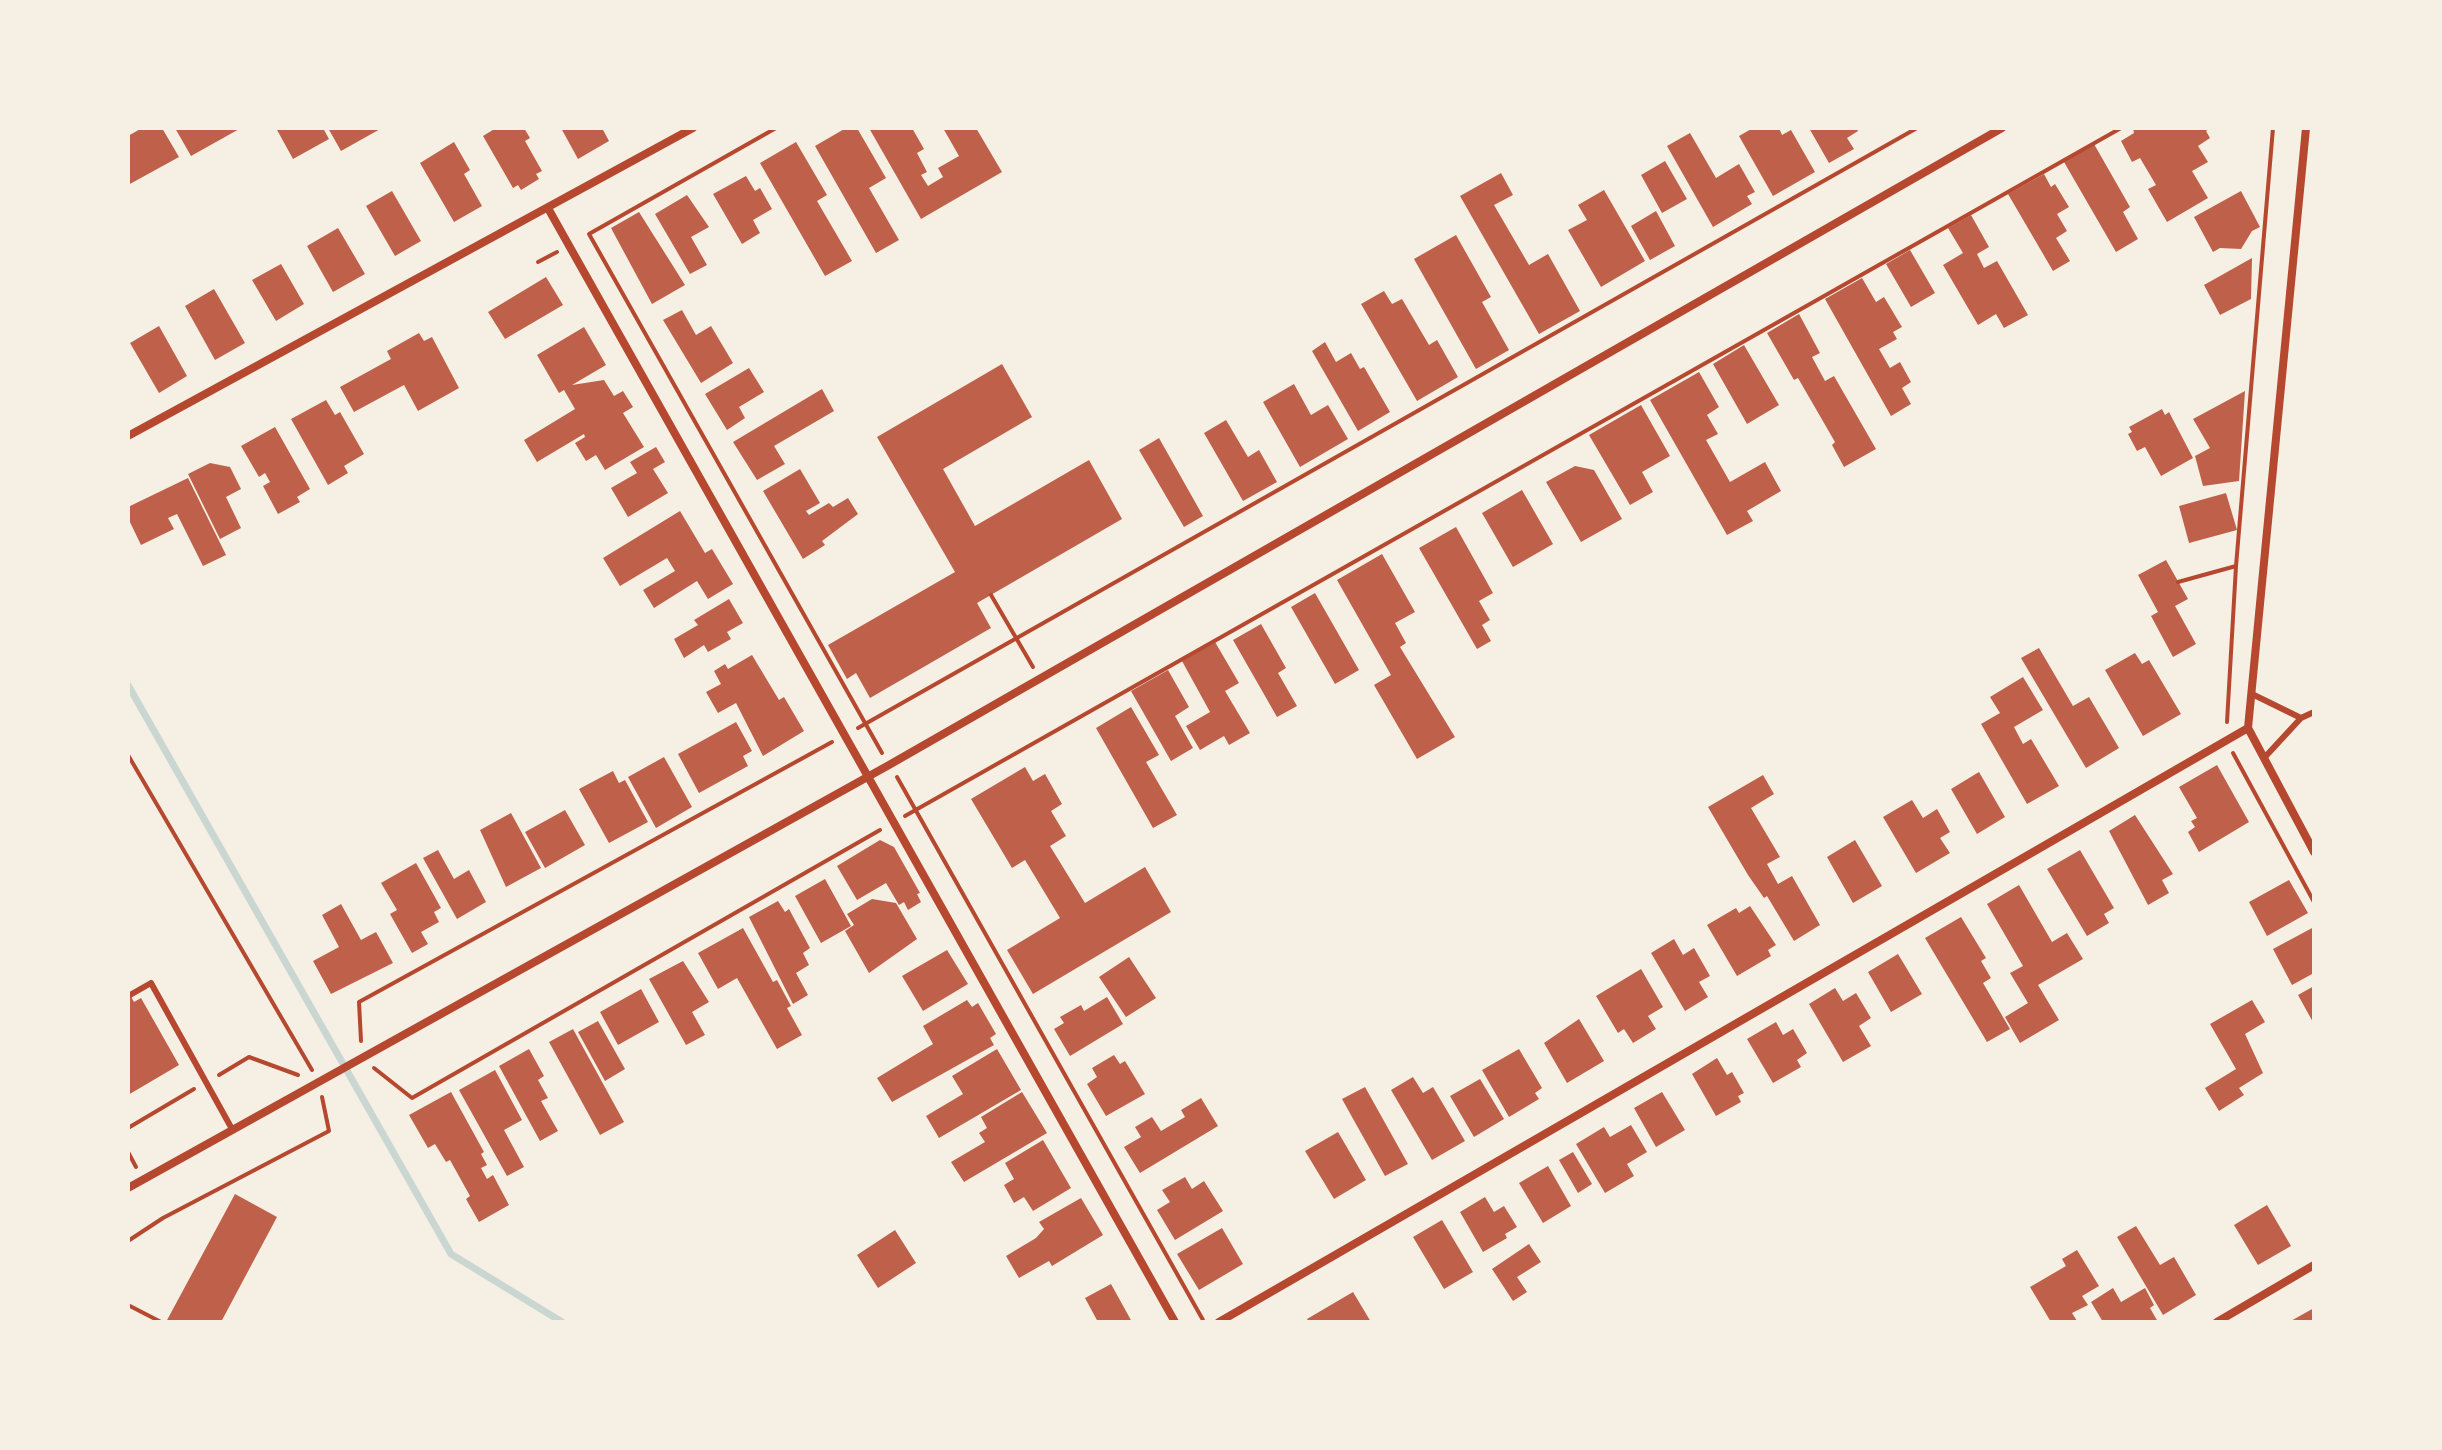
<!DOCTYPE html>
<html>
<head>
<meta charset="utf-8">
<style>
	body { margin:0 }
	#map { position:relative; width:2442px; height:1450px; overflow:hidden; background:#f6efe4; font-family:Ubuntu,sans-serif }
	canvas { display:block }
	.frame { position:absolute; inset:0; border:130px solid #f6efe4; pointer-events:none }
</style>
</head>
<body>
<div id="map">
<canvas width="2442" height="1450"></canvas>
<div class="frame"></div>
</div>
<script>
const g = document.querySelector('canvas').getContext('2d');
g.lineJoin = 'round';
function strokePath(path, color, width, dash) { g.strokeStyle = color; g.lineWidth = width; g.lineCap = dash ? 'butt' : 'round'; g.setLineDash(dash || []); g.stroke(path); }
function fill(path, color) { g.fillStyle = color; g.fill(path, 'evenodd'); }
strokePath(new Path2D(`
	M128 685 451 1254 562 1322`), '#c9d6d2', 7);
fill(new Path2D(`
	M142 128H162L179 157 128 185V136Z
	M175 128H241L191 156Z
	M276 128H323L329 139 293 159Z
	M328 128H382L341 151Z
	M496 128H524L530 138 525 141 542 171 536 174 539 179 521 190 518 185 513 188 483 136Z
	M561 128H602L609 141 578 159Z
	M846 128H857L886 178 869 188 899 240 876 253 815 146Z
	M869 128H912L924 149 917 153 927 172 921 175 928 186 943 177 938 168 959 156 943 128H976L1002 172 921 219Z
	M1753 128H1779L1782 135 1791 130 1815 172 1773 196 1739 136Z
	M1809 128H1857L1858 131 1847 138 1854 149 1829 163Z
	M2133 128H2211L2206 131 2210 138 2198 146 2208 162 2192 171 2208 198 2167 222 2148 189 2156 185 2140 158 2132 162 2121 141 2134 133Z
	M1690 133 1716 178 1739 164 1755 192 1747 196 1752 204 1713 227 1667 146Z
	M454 142 470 170 464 174 482 206 454 222 420 163Z
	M796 142 827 195 817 201 852 261 825 276 760 163Z
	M2094 144 2130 207 2123 212 2138 239 2116 252 2064 162Z
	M1665 161 1687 199 1662 213 1641 175Z
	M1501 173 1513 195 1494 205 1529 265 1548 254 1580 311 1539 334 1460 196Z
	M2044 174 2051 187 2055 184 2069 207 2057 214 2067 231 2056 238 2070 261 2053 271 2008 194Z
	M746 176 755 191 760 188 772 209 753 220 760 233 742 244 713 194Z
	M1604 190 1645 261 1601 287 1568 230 1587 220 1578 205Z
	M392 191 421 241 395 256 366 206Z
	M2241 191 2260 227 2252 231 2241 249 2220 248 2213 252 2194 217Z
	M687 195 709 227 691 237 707 265 690 274 655 214Z
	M1656 211 1675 246 1650 260 1631 226Z
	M639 212 685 285 652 304 611 228Z
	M1971 215 1989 247 1977 254 1984 268 1997 261 2028 315 2004 328 1996 314 1978 325 1943 265 1963 253 1948 228Z
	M338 228 365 274 333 292 307 246Z
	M1456 235 1491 297 1482 302 1509 350 1476 369 1414 259Z
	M1910 250 1935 293 1911 307 1886 264Z
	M2252 258 2251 299 2220 315 2204 285Z
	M281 264 304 304 276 321 252 280Z
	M546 277 563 305 505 339 488 312Z
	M1862 278 1876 302 1884 297 1902 327 1893 332 1897 339 1879 349 1890 368 1900 362 1911 382 1902 388 1911 404 1891 416 1825 299Z
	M214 289 245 343 215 360 185 306Z
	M1384 291 1392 304 1402 299 1429 345 1437 340 1458 377 1417 401 1361 304Z
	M682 310 696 335 711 326 733 363 701 383 663 320Z
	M1799 314 1820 353 1812 357 1825 381 1834 376 1876 449 1844 467 1832 445 1835 442 1798 378 1794 380 1767 333Z
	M159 326 187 376 159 393 130 343Z
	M584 327 606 365 572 385 604 380 614 396 623 391 633 407 623 413 644 447 605 470 596 455 586 461 575 443 585 437 584 434 537 462 524 440 575 409 564 390 559 393 537 355Z
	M419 333 424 341 432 337 459 388 418 411 404 385 354 412 340 387 391 359 387 351Z
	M1325 342 1336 362 1351 353 1360 369 1364 367 1390 412 1358 431 1312 351Z
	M1744 345 1779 405 1747 424 1713 364Z
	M1002 364 1032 417 943 469 975 526 1089 460 1122 519 977 603 991 628 870 698 856 673 847 679 828 645 955 572 877 437Z
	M749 368 764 392 739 407 745 418 727 430 705 394Z
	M1699 372 1719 407 1707 415 1718 434 1706 440 1730 482 1765 462 1781 491 1747 511 1753 521 1727 535 1650 400Z
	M1294 384 1311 415 1328 405 1348 439 1300 467 1263 402Z
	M822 389 834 411 774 446 785 464 757 480 733 442Z
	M2245 391 2239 481 2203 486 2195 456 2210 448 2193 419Z
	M326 400 335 415 340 412 364 454 344 466 348 473 328 485 291 419Z
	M1641 405 1670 456 1642 472 1653 492 1630 505 1589 435Z
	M2162 409 2165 415 2169 412 2193 458 2161 476 2145 447 2137 451 2128 434 2132 432 2129 427Z
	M1226 420 1248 457 1259 450 1277 482 1243 501 1204 433Z
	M275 427 310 489 297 497 300 502 278 514 263 486 270 482 265 473 259 477 241 446Z
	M1159 438 1203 516 1184 527 1139 450Z
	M656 447 665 462 653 469 668 493 628 517 611 488 637 473 630 462Z
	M210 463 230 467 241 489 226 497 241 528 220 539 188 474Z
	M1575 466 1594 470 1622 519 1581 542 1546 482Z
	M800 469 820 503 806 511 809 515 829 503 833 507 848 498 858 514 822 541 825 545 803 559 763 491Z
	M188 478 226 555 203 566 177 514 168 518 174 529 141 545 128 518V507Z
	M1522 490 1553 544 1513 567 1482 513Z
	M2226 493 2237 530 2189 543 2179 506Z
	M680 511 705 553 712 549 733 584 708 599 697 581 654 608 643 590 675 571 667 558 620 586 603 558Z
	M1456 527 1493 593 1479 601 1490 620 1482 625 1491 641 1477 649 1419 548Z
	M1382 554 1415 612 1395 623 1406 643 1400 647 1455 737 1417 759 1374 685 1391 675 1337 580Z
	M2166 560 2188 599 2175 606 2196 644 2173 657 2151 616 2158 612 2138 575Z
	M1315 593 1359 670 1335 684 1291 607Z
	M729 599 743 623 727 632 731 639 708 652 704 645 684 658 674 639 698 625 694 620Z
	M1261 624 1286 668 1278 673 1297 706 1277 717 1233 640Z
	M1215 642 1239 683 1225 691 1250 733 1229 745 1224 736 1200 750 1186 726 1210 712 1182 661Z
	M2039 648 2073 706 2089 697 2119 748 2086 768 2021 658Z
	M2135 653 2142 664 2149 660 2181 714 2143 736 2105 670Z
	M752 655 779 700 784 697 804 731 763 756 736 703 718 713 706 692 721 684 714 671 725 664 728 669Z
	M1168 670 1189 707 1175 716 1193 748 1171 761 1131 691Z
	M2023 677 2043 710 2014 727 2023 744 2031 739 2059 786 2027 804 1981 724 2000 713 1990 697Z
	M1131 707 1159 755 1146 762 1177 815 1153 828 1096 728Z
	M736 722 752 751 743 756 748 766 699 793 678 754Z
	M664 757 692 807 656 828 628 777Z
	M2217 765 2249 822 2199 852 2188 832 2195 827 2191 821 2197 818 2179 787Z
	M1025 767 1033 781 1045 774 1062 804 1051 811 1066 836 1050 846 1085 903 1145 867 1171 912 1033 994 1007 950 1060 918 1025 860 1012 868 971 799Z
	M613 771 619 783 625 780 648 822 609 843 579 789Z
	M1979 772 2005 817 1977 834 1951 789Z
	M1763 775 1774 794 1751 808 1780 857 1767 864 1778 884 1792 876 1820 925 1794 941 1767 896 1764 898 1748 875 1708 807Z
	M1912 800 1923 818 1937 809 1950 832 1940 838 1950 853 1916 873 1883 817Z
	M565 810 585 845 545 868 525 832Z
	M511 813 541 868 506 887 480 830Z
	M2135 815 2173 874 2162 880 2169 893 2148 905 2109 831Z
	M880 840 894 847 920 893 917 894 921 902 908 910 904 902 899 905 886 883 857 900 837 866Z
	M1855 840 1882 886 1853 903 1827 857Z
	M438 850 454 879 469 870 486 902 457 919 423 858Z
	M2080 850 2114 908 2104 914 2109 923 2087 936 2047 869Z
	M416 863 441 908 434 912 439 922 421 932 428 944 412 953 390 914 397 910 381 883Z
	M825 879 851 926 821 943 795 896Z
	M2289 880 2308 913 2267 936 2249 902Z
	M2019 885 2052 942 2067 933 2083 959 2038 985 2059 1020 2020 1043 2005 1017 2028 1003 2010 973 2023 966 1987 904Z
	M872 899 896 903 917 939 869 973 845 931 854 925 847 914Z
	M778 901 785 912 789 909 810 948 803 953 809 965 796 973 808 995 793 1004 749 917Z
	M341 904 361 940 376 932 393 963 331 994 313 961 339 947 322 915Z
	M1750 906 1776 945 1768 950 1771 956 1737 976 1707 925 1736 908 1739 913Z
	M1961 917 1986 958 1981 961 1991 978 1983 983 2010 1029 1987 1042 1925 938Z
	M2314 927V973L2292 985 2273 949Z
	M743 928 773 982 777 980 791 1006 787 1008 802 1035 777 1049 737 978 718 989 698 953Z
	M1674 939 1683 955 1694 948 1710 976 1699 982 1708 997 1685 1011 1651 953Z
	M947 950 968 984 923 1011 902 976Z
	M1898 954 1922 994 1891 1012 1868 972Z
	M1129 957 1156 998 1126 1017 1099 977Z
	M683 961 709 1002 692 1012 705 1035 686 1045 649 979Z
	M1641 969 1663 1007 1648 1016 1656 1029 1633 1043 1624 1029 1618 1033 1596 996Z
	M2314 986V1024L2298 995Z
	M1835 988 1843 1001 1856 993 1871 1018 1859 1026 1871 1046 1843 1062 1809 1004Z
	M641 989 659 1022 618 1045 600 1012Z
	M128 991 134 1002 141 998 179 1065 128 1095Z
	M1107 997 1123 1024 1070 1056 1054 1029 1064 1023 1060 1017 1081 1005 1084 1011Z
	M967 1000 972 1007 978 1003 996 1034 990 1038 994 1045 892 1102 877 1078 933 1044 923 1026Z
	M2252 1000 2265 1022 2245 1034 2263 1073 2239 1088 2244 1095 2219 1111 2205 1088 2236 1069 2210 1024Z
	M1579 1019 1604 1061 1567 1083 1544 1043Z
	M598 1021 625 1069 605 1081 578 1032Z
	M1776 1022 1783 1035 1793 1029 1807 1053 1797 1060 1801 1067 1773 1083 1747 1039Z
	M573 1029 624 1122 600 1135 549 1042Z
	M529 1049 544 1076 538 1080 548 1098 541 1101 558 1131 540 1141 499 1066Z
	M997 1049 1021 1090 939 1138 926 1116 963 1094 952 1076Z
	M1519 1049 1542 1088 1535 1093 1539 1099 1509 1117 1482 1070Z
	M1114 1055 1120 1064 1125 1061 1145 1094 1106 1116 1087 1084 1097 1077 1092 1068Z
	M1717 1058 1727 1075 1732 1072 1744 1093 1738 1096 1741 1102 1716 1116 1692 1074Z
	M495 1070 522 1120 504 1130 524 1167 507 1176 459 1090Z
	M1413 1077 1423 1093 1433 1087 1465 1141 1432 1160 1391 1090Z
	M1480 1079 1504 1119 1474 1137 1450 1096Z
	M1365 1087 1408 1164 1385 1176 1342 1099Z
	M451 1092 484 1152 481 1154 487 1165 481 1168 487 1179 493 1175 509 1205 479 1222 466 1199 470 1196 450 1160 446 1162 435 1144 428 1148 409 1115Z
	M1022 1092 1047 1133 964 1182 951 1162 985 1142 979 1133 987 1128 981 1117Z
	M1662 1092 1685 1130 1656 1147 1634 1108Z
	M1201 1098 1218 1126 1140 1173 1124 1147 1141 1137 1135 1127 1152 1117 1161 1131 1185 1117 1181 1110Z
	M1631 1125 1647 1152 1627 1164 1634 1176 1605 1193 1576 1144 1604 1127 1610 1137Z
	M1338 1132 1366 1180 1334 1199 1305 1151Z
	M1043 1140 1071 1188 1033 1211 1024 1197 1014 1203 1004 1185 1014 1179 1005 1163Z
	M1573 1152 1592 1184 1578 1193 1559 1160Z
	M1548 1166 1571 1206 1543 1223 1519 1183Z
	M1185 1177 1192 1189 1204 1181 1223 1211 1175 1240 1157 1210 1170 1202 1162 1190Z
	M235 1194 277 1217 221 1322H166Z
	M1485 1197 1494 1212 1504 1206 1517 1227 1505 1234 1507 1238 1483 1252 1460 1212Z
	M1081 1198 1103 1235 1052 1266 1049 1261 1019 1278 1006 1256 1036 1238 1044 1229 1039 1222Z
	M2267 1205 2291 1246 2258 1265 2234 1225Z
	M1442 1220 1473 1272 1444 1289 1413 1237Z
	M2136 1226 2160 1265 2174 1257 2196 1295 2163 1315 2117 1237Z
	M1222 1228 1243 1264 1199 1290 1177 1254Z
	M895 1230 916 1263 878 1288 857 1255Z
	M1529 1244 1541 1262 1517 1277 1527 1292 1513 1301 1492 1269Z
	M2077 1250 2099 1286 2082 1296 2088 1305 2072 1313 2077 1321 2051 1322 2030 1287 2066 1266 2062 1259Z
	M1111 1284 1132 1322H1098L1085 1298Z
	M2113 1288 2121 1302 2145 1288 2154 1305 2150 1308 2158 1322H2103L2091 1302Z
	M1353 1292 1371 1322H1309L1307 1319Z
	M2314 1308V1322H2289Z`), '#bf614a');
strokePath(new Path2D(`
	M589 234 882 753
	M589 234 776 128
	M538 262 557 252
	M2178 582 2236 566
	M991 595 1033 667
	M2227 722 2236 566 2273 128
	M858 728 1917 128
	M2233 753 2314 902
	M128 755 312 1070
	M897 777 1203 1320
	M905 816 2121 128
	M361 1041 359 1002 832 742
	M374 1068 412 1098 880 830
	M219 1075 249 1057 298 1075
	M128 1128 194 1089
	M128 1152 136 1167
	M128 1241 163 1218 329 1131 322 1097
	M128 1305 161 1322`), '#b5482f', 4);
strokePath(new Path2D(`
	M2252 694 2301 718
	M2265 757 2301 718 2314 712
	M130 995 151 983 232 1129`), '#b5482f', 6);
strokePath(new Path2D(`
	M2306 128 2248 728 2314 852
	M549 210 1175 1322
	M128 436 693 128
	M128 1188 889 765 2002 128
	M1219 1322 2248 728
	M2217 1322 2314 1265`), '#b5482f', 8);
</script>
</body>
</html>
